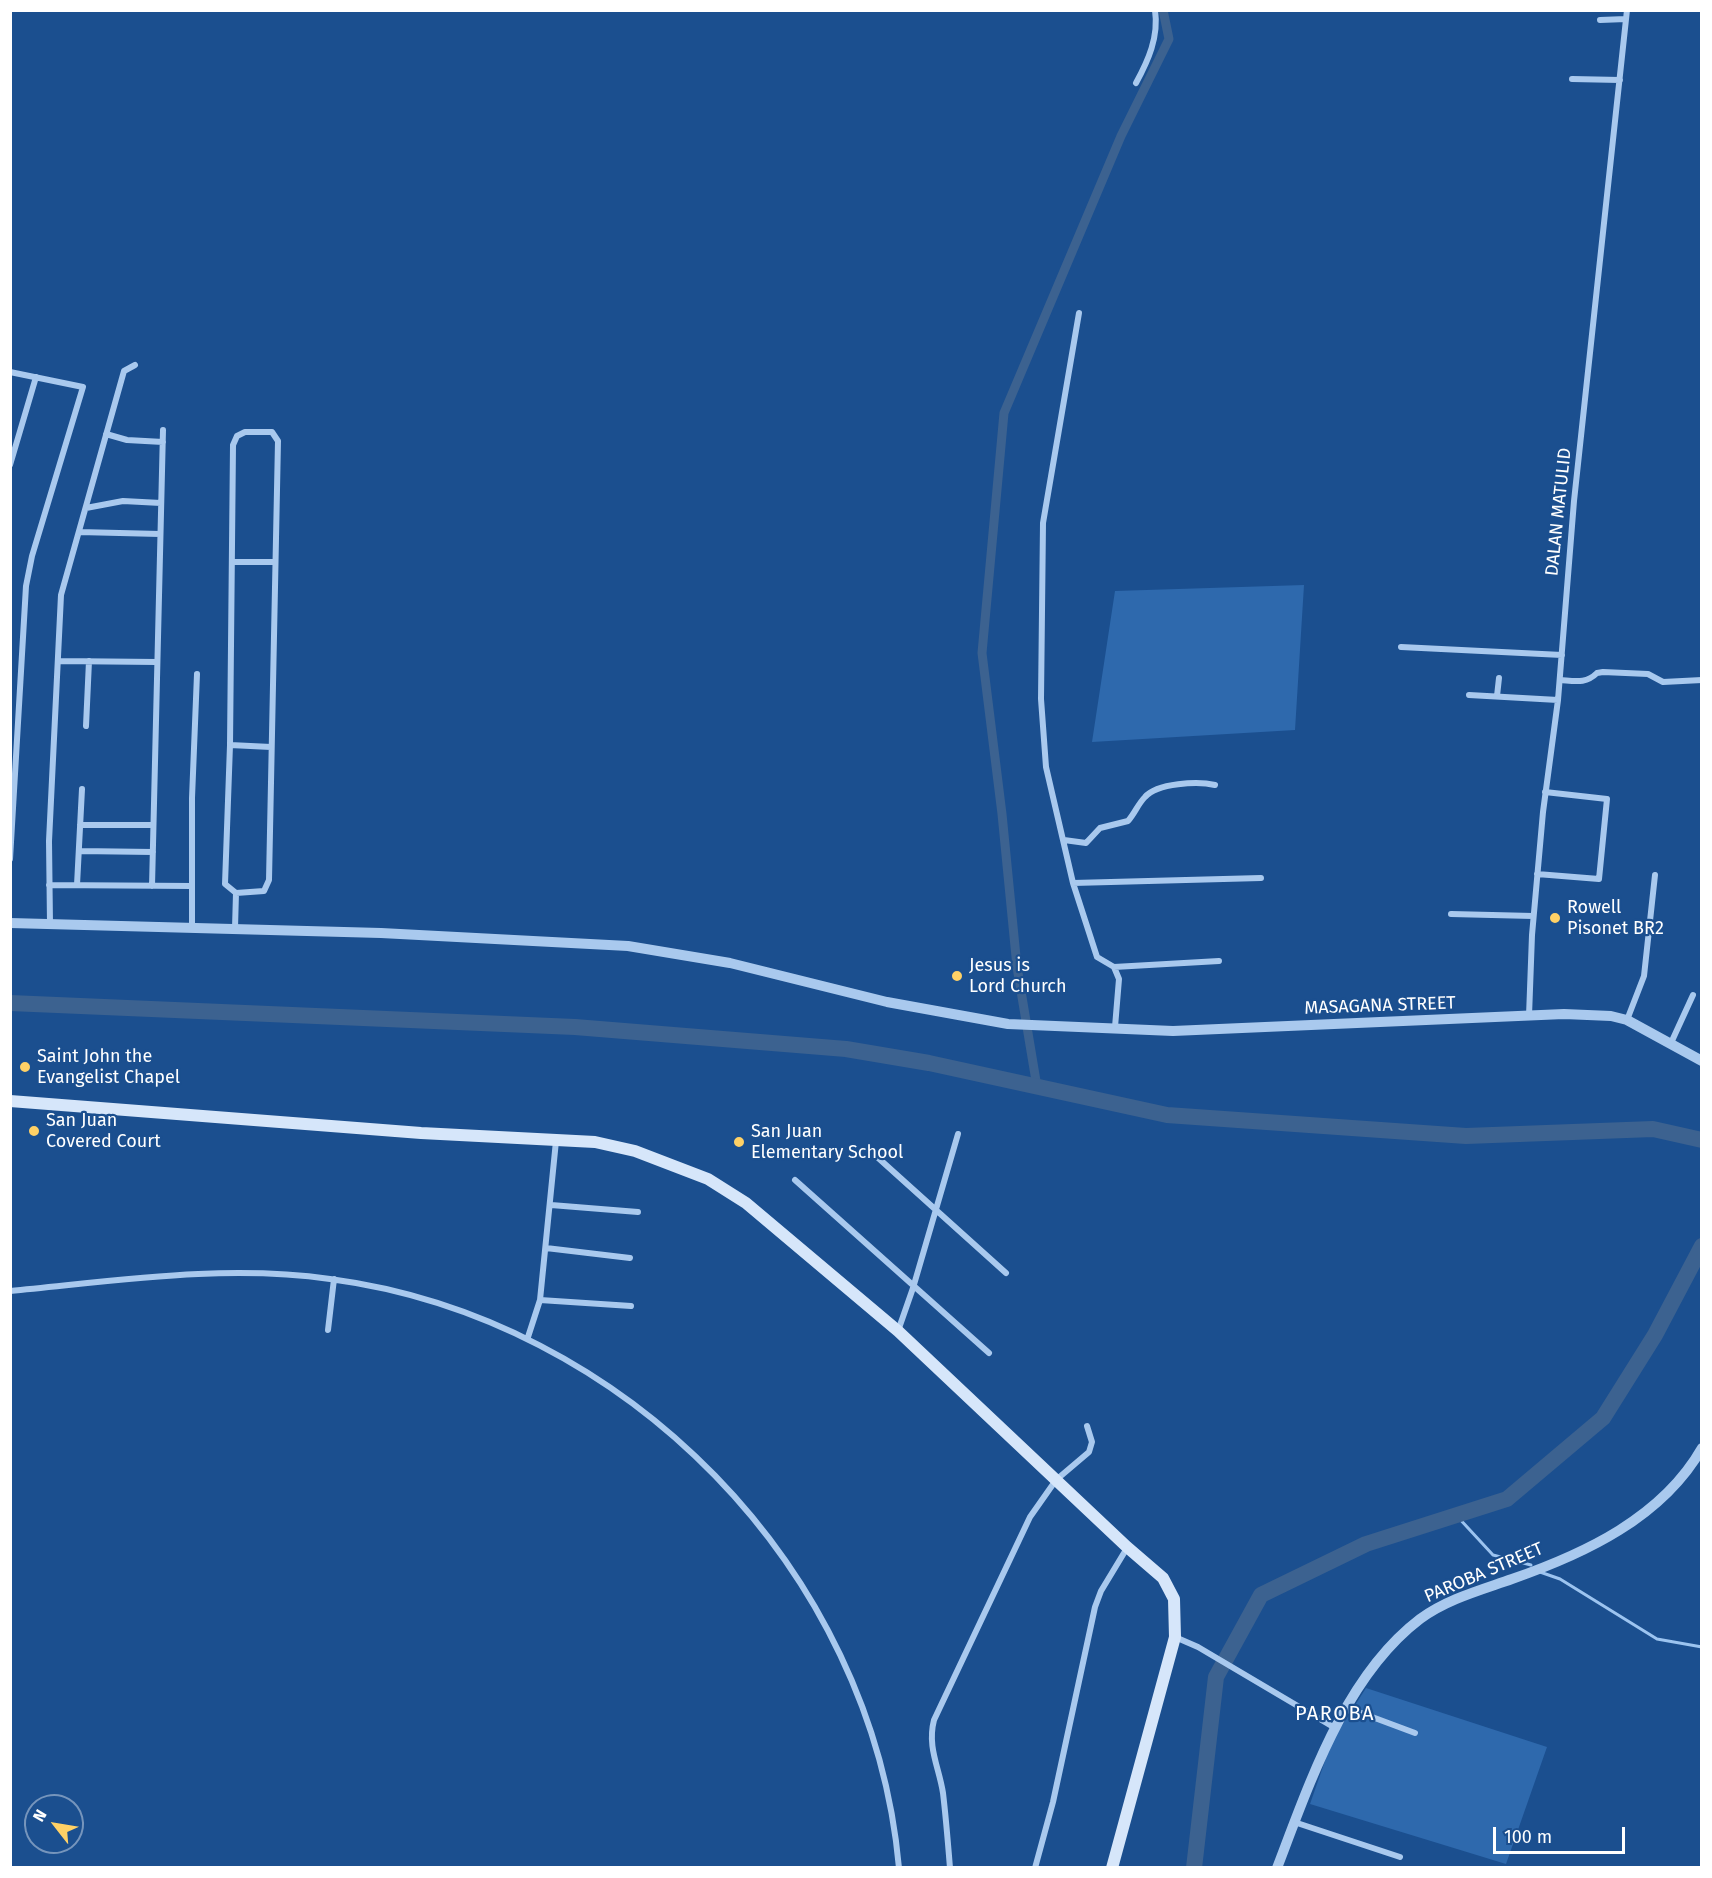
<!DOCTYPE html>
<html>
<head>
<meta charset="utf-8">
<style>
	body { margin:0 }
	#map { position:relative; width:1712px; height:1878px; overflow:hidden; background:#1b4f8f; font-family:"Fira Sans",sans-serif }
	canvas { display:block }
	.frame { position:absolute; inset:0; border:12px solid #fff; pointer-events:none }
	.north { position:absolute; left:24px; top:1794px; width:60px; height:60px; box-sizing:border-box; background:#1b4f8f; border:2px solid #7695bc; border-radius:50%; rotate:301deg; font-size:16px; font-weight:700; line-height:24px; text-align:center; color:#fff }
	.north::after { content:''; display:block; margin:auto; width:21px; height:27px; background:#ffd166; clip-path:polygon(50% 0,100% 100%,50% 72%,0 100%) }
	.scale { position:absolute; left:1493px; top:1827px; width:132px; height:27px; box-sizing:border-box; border:3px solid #fff; border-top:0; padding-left:8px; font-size:18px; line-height:21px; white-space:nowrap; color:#fff; -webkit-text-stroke:4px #1b4f8f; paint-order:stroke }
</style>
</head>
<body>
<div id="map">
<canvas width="1712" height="1878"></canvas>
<div class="frame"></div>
<div class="north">N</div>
<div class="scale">100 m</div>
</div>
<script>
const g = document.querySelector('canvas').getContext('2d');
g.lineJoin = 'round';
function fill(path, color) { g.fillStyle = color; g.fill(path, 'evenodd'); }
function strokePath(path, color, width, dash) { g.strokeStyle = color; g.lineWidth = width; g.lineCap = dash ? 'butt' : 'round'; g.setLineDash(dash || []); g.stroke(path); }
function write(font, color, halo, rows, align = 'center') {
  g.font = font + ' "Fira Sans",sans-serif'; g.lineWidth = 4.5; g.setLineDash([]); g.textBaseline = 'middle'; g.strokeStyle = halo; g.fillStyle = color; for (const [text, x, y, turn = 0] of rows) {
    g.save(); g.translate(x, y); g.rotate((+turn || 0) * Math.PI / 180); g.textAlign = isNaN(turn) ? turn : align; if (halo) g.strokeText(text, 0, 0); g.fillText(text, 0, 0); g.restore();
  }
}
fill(new Path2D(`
	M1304 585 1295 730 1092 742 1115 591Z
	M1366 1688 1547 1747 1506 1864 1310 1804 1332 1741Z`), '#2e69ad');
strokePath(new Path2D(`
	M1456 1515 1493 1555 1531 1565
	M1540 1572 1560 1579 1657 1639 1702 1647`), '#9cc4f0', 3);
strokePath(new Path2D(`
	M1037 1087 1017 967 1002 814 982 653 1004 413 1121 136 1169 39 1163 10`), '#3c6290', 9);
strokePath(new Path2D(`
	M10 1003 575 1027 846 1049 929 1063 1167 1115 1466 1136 1653 1129 1702 1140
	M1194 1868 1216 1677 1261 1595 1366 1544 1507 1499 1603 1418 1655 1335 1702 1246`), '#3c6290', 16);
strokePath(new Path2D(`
	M1600 20 1626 19
	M1572 79 1620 80
	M1136 83C1148 61 1159 37 1155 10
	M1079 313 1043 523 1041 699 1046 767 1073 883 1097 957 1114 967 1119 979 1115 1027
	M10 372 83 387 32 556 26 586 10 859
	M245 432H272L278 441 269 880 264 891 236 893 225 884 230 745 233 445 237 436Z
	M106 434 127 440 163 442
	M10 465 36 377
	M86 508 123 501 161 503
	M79 532 160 534
	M233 562H273
	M1401 647 1562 655
	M58 661 157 662
	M1560 680C1575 681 1586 684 1597 673L1603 672 1648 674 1663 682 1702 680
	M1469 695 1558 700
	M1497 696 1499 678
	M86 726 89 661
	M230 745 271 747
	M80 825H153
	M1064 840 1086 843 1100 828 1128 821C1135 813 1138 804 1145 797 1157 783 1198 781 1215 785
	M79 851 153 852
	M1537 874 1599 879 1607 799 1545 792
	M1073 883 1261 878
	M49 885 192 886
	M77 885 82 789
	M152 886 163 430
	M1451 914 1533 916
	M50 924 49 841 61 595 124 371 135 365
	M192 926V798L197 674
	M235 928 236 893
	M1114 967 1219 961
	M1529 1016 1532 935 1543 812 1558 700 1574 501 1627 10
	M1627 1020 1644 976 1655 875
	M1671 1043 1693 995
	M876 1156 1006 1273
	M795 1180 989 1353
	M551 1205 638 1212
	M546 1248 630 1258
	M10 1291C116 1281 224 1264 330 1279 625 1318 872 1568 899 1868
	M540 1300 631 1306
	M328 1330 334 1279
	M898 1331 913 1288 958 1134
	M528 1337 540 1300 556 1141
	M1175 1637 1198 1647 1335 1728
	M1348 1708 1415 1733
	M1294 1822 1400 1857
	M950 1868C948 1843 946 1818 943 1793 939 1767 927 1747 934 1720L1030 1517 1056 1480 1089 1452 1092 1442 1087 1426
	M1035 1868 1053 1802 1095 1607 1101 1591 1127 1548`), '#a9c9ee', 6);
strokePath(new Path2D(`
	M10 923 381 933 628 946 730 963 887 1002 1008 1024 1173 1031 1564 1014 1611 1016 1627 1020 1702 1061
	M1277 1868C1310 1782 1345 1676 1420 1619 1447 1599 1481 1590 1512 1579 1584 1554 1662 1518 1702 1448`), '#a9c9ee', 10);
strokePath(new Path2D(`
	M10 1101 421 1133 595 1142 635 1151 708 1179 746 1203 898 1331 1127 1547 1163 1578 1174 1599 1175 1637 1112 1868`), '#d6e6fa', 12);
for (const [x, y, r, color] of [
	[1555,918,6,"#ffd166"],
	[957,976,6,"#ffd166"],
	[25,1067,6,"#ffd166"],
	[34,1131,6,"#ffd166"],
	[739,1142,6,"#ffd166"]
]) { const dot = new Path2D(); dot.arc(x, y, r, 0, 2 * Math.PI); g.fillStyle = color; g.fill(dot); strokePath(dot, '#1b4f8f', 2); }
write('18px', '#fff', '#1b4f8f', [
	["DALAN MATULID",1559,512,-84],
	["MASAGANA STREET",1380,1006,-2],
	["PAROBA STREET",1484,1573,-23]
]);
write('18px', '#fff', '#1b4f8f', [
	["Rowell",1567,908],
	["Pisonet BR2",1567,929],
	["Jesus is",969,966],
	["Lord Church",969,987],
	["Saint John the",37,1057],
	["Evangelist Chapel",37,1078],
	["San Juan",46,1121],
	["Covered Court",46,1142],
	["San Juan",751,1132],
	["Elementary School",751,1153]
], 'left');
g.letterSpacing = '1.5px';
write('20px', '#fff', '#1b4f8f', [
	["PAROBA",1335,1714]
]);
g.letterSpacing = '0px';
</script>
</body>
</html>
